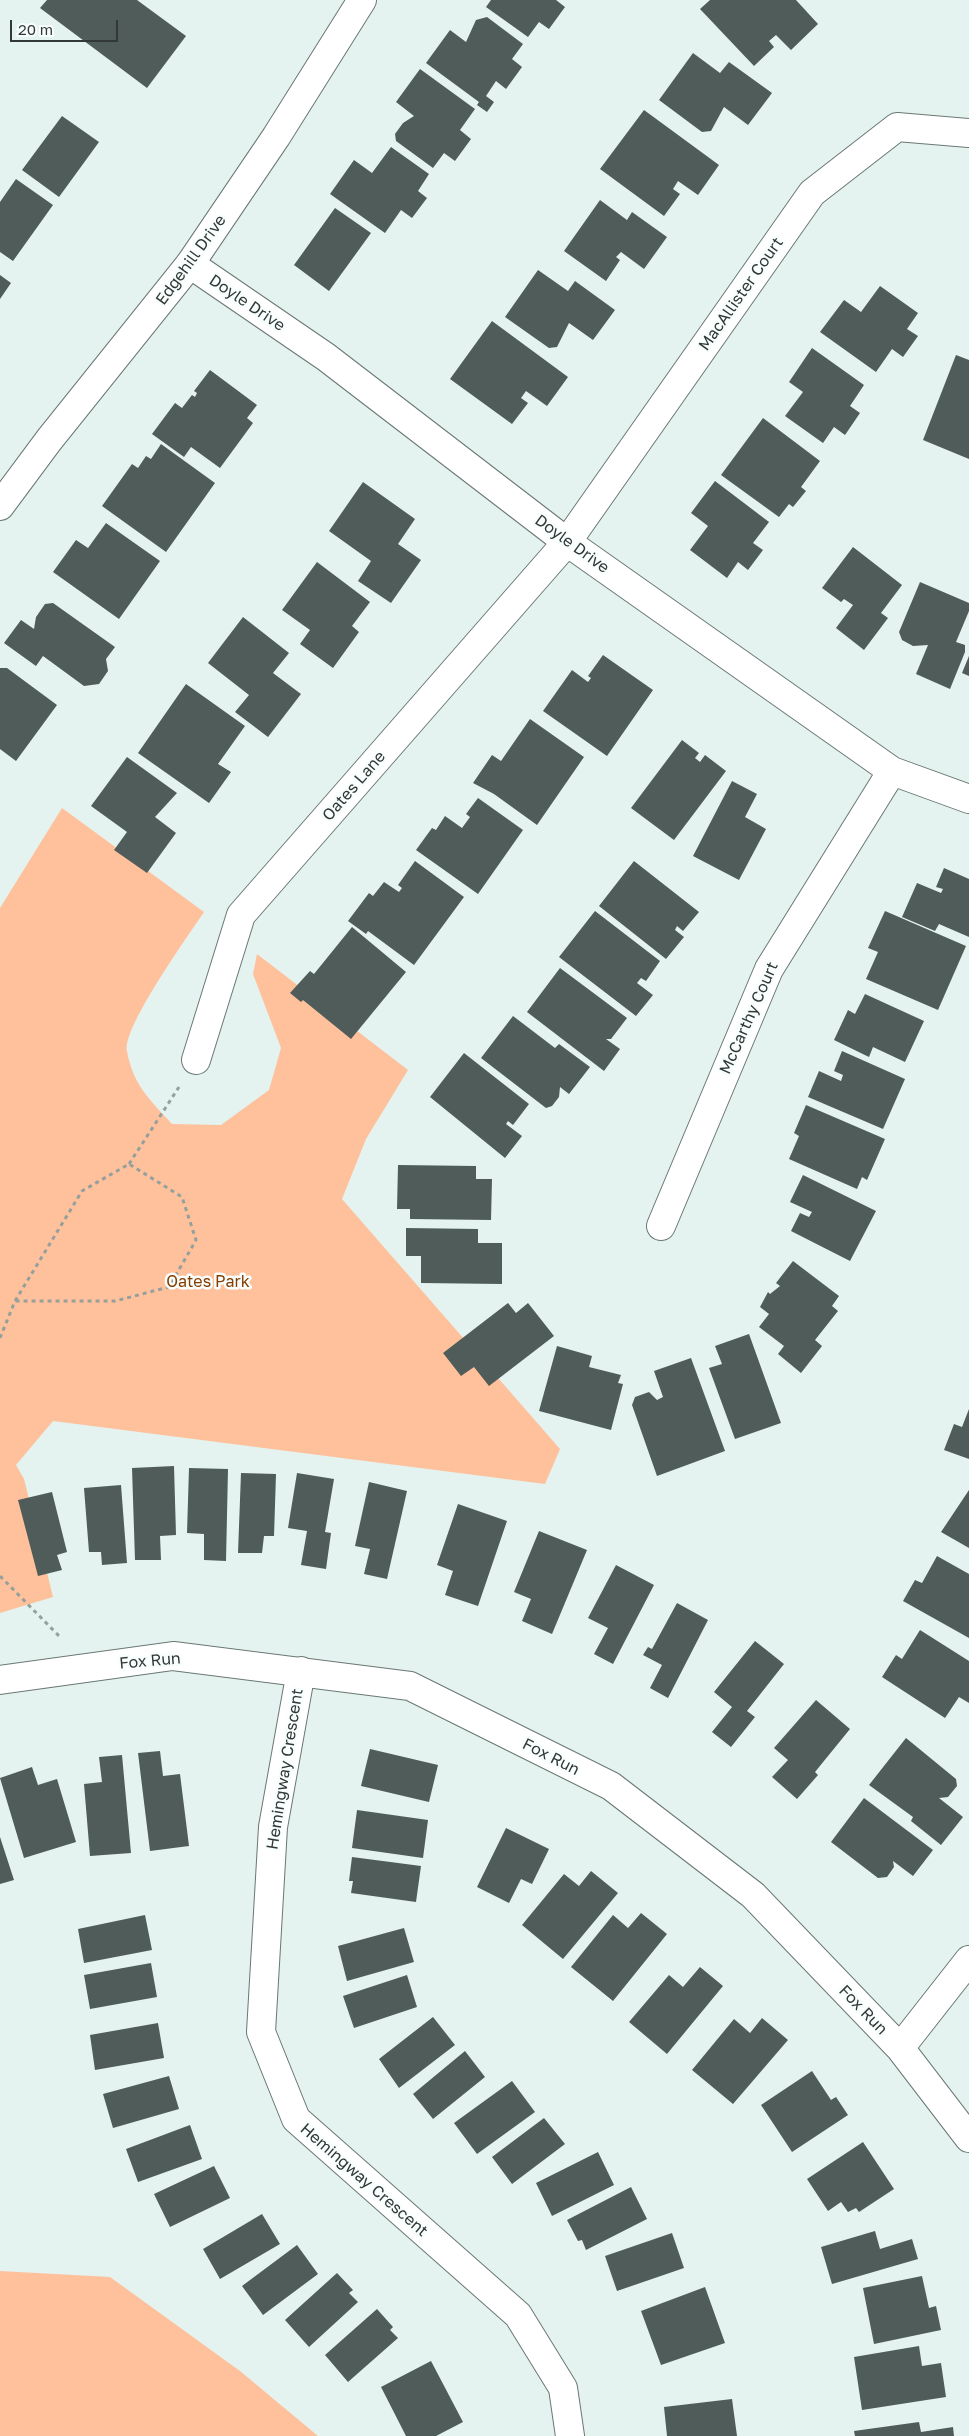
<!DOCTYPE html>
<html>
<head>
<meta charset="utf-8">
<style>
	body { margin:0 }
	#map { position:relative; width:969px; height:2436px; overflow:hidden; background:#e4f3ef; font-family:"Golos Text",sans-serif }
	canvas { display:block }
	.scale { position:absolute; left:10px; top:20px; width:108px; height:22px; box-sizing:border-box; border:2px solid #323836; border-top:0; padding-left:6px; font-size:15px; line-height:18px; white-space:nowrap; color:#323836; -webkit-text-stroke:4px #f8fefd; paint-order:stroke }
</style>
</head>
<body>
<div id="map">
<canvas width="969" height="2436"></canvas>
<div class="scale">20 m</div>
</div>
<script>
const g = document.querySelector('canvas').getContext('2d');
g.lineJoin = 'round';
function fill(path, color) { g.fillStyle = color; g.fill(path, 'evenodd'); }
function strokePath(path, color, width, dash) { g.strokeStyle = color; g.lineWidth = width; g.lineCap = dash ? 'butt' : 'round'; g.setLineDash(dash || []); g.stroke(path); }
function write(font, color, halo, rows, align = 'center') {
  g.font = font + ' "Golos Text",sans-serif'; g.lineWidth = 5; g.setLineDash([]); g.textBaseline = 'middle'; g.strokeStyle = halo; g.fillStyle = color; for (const [text, x, y, turn = 0] of rows) {
    g.save(); g.translate(x, y); g.rotate((+turn || 0) * Math.PI / 180); g.textAlign = isNaN(turn) ? turn : align; if (halo) g.strokeText(text, 0, 0); g.fillText(text, 0, 0); g.restore();
  }
}
fill(new Path2D(`
	M62 808 204 912C188 936 122 1028 127 1051 133 1085 150 1100 172 1124L221 1125 269 1090 281 1048 253 974 257 954 408 1070 366 1139 342 1199 560 1449 545 1484 53 1421 16 1465 24 1479 53 1597 0 1613V908Z
	M0 2271 110 2277 240 2371 318 2436H0Z`), '#fec19c');
fill(new Path2D(`
	M47 0H137L186 36 147 88 40 8Z
	M491 0H556L565 7 549 29 539 22 528 37 486 7Z
	M710 0H796L818 24 791 50 776 35 769 41 774 47 754 66 700 9Z
	M487 17 523 44 512 59 522 67 506 89 496 81 486 96 494 102 487 112 477 105 479 102 426 63 450 30 466 42 476 20Z
	M693 53 720 73 729 62 772 93 748 125 724 107 711 131 702 132 659 100Z
	M420 69 475 109 460 130 471 139 455 161 444 153 433 168 396 141 395 134 403 123 414 116 396 102Z
	M644 110 719 165 698 195 678 181 673 189 680 194 664 216 600 169Z
	M62 116 99 142 59 197 22 170Z
	M391 147 429 174 418 191 427 198 412 218 401 210 385 233 330 194 354 160 372 173Z
	M16 179 53 205 13 261 0 252V202Z
	M600 200 627 220 632 212 667 237 644 269 621 252 616 257 620 260 606 281 564 251Z
	M335 208 371 233 329 291 294 265Z
	M538 270 568 291 575 281 615 310 593 340 569 323 557 347 549 348 505 317Z
	M0 275 11 283 0 299Z
	M880 286 918 313 907 329 918 336 903 357 892 349 876 372 820 332 844 300 861 312Z
	M492 321 568 377 547 406 526 391 521 398 528 403 512 424 450 379Z
	M812 348 864 385 850 406 860 413 845 435 834 427 823 443 785 416 803 392 789 382Z
	M956 355 969 360V459L923 440Z
	M210 370 257 405 247 418 253 423 220 468 191 447 184 457 152 434 175 403 182 408 192 395 195 397 197 393 194 391Z
	M763 418 820 461 801 487 806 491 793 507 789 504 779 517 721 475Z
	M161 444 215 483 166 552 102 506 132 464 138 468 146 456 151 459Z
	M715 481 769 522 753 543 763 550 748 570 738 562 727 578 690 550 708 526 691 513Z
	M363 482 415 519 398 544 421 560 391 603 358 581 371 561 329 531Z
	M106 523 160 561 119 619 53 572 76 540 88 548Z
	M853 547 902 585 881 613 888 618 864 650 836 628 853 605 844 599 841 602 822 588Z
	M317 562 370 602 352 626 359 632 333 668 300 644 310 630 282 610Z
	M920 582 969 603V611L956 642 965 645V652L950 689 916 674 928 645 913 646 902 640 899 632Z
	M53 603 115 647 106 659 108 671 99 684 84 686 43 656 36 666 4 643 21 620 34 629 36 617 45 604Z
	M243 617 289 653 273 673 301 694 268 737 235 712 249 695 208 663Z
	M603 655 653 690 607 756 543 711 572 670 588 682 591 678 588 676Z
	M969 656V676L962 673Z
	M0 668H7L57 705 16 761 0 749Z
	M186 684 245 726 218 764 231 772 209 803 138 753Z
	M530 719 584 757 537 825 494 794 473 783 492 755 501 761Z
	M682 740 699 753 695 758 700 762 705 755 726 771 674 840 631 808Z
	M127 757 177 793 155 817 176 833 147 873 114 850 127 832 91 806Z
	M732 781 757 794 745 817 766 829 739 880 693 856Z
	M478 798 523 830 478 894 416 850 432 828 436 830 445 816 462 828 470 817 466 814Z
	M415 861 464 897 414 965 368 931 366 934 348 921 369 893 373 896 384 882 399 892 402 888 398 885Z
	M634 861 699 912 683 931 677 926 675 930 684 937 666 959 599 906Z
	M944 868 969 879V937L939 924 935 931 902 917 917 883 941 893 943 889 936 887Z
	M595 911 660 961 646 981 641 978 637 983 653 995 636 1016 559 957Z
	M885 911 966 946 938 1010 866 979 878 952 868 948Z
	M352 927 406 972 351 1039 303 1000 301 1002 290 993 310 971 314 974Z
	M560 968 627 1018 611 1039H606L620 1049 604 1071 527 1012Z
	M865 994 924 1021 905 1062 873 1047 869 1057 834 1040 848 1010 855 1014Z
	M513 1016 555 1048 559 1044 590 1067 569 1094 560 1087 559 1097 552 1106 546 1108 481 1058Z
	M842 1051 905 1079 883 1129 808 1097 819 1071 841 1081 843 1075 834 1071Z
	M464 1053 529 1104 513 1125 508 1121 506 1124 522 1136 505 1158 430 1097Z
	M806 1105 885 1139 867 1180 862 1177 857 1189 789 1159 799 1136 794 1133Z
	M398 1165 476 1166V1179H492L491 1220 410 1219V1209H397Z
	M803 1175 876 1211 850 1261 791 1231 800 1213 809 1217 812 1212 790 1202Z
	M406 1228 478 1229V1243H502V1284L421 1283V1256H406Z
	M793 1261 839 1296 832 1306 838 1311 815 1340 822 1346 801 1373 778 1354 784 1346 759 1327 769 1314 760 1307 768 1292 770 1294 780 1286 776 1283Z
	M508 1303 516 1313 528 1303 554 1336 489 1386 474 1367 461 1376 443 1353Z
	M749 1334 781 1423 735 1439 709 1368 722 1364 715 1346Z
	M557 1346 592 1356 589 1367 621 1375 618 1383 623 1384 611 1430 539 1411Z
	M691 1358 725 1451 657 1476 632 1405 635 1397 649 1392 657 1400 663 1397 654 1371Z
	M969 1409V1459L944 1450 954 1424 962 1427Z
	M174 1466 176 1535 160 1536 161 1560H135L132 1468Z
	M189 1468 228 1469 226 1561 204 1560V1534L187 1533Z
	M241 1473 276 1474 274 1536H264L262 1553H238Z
	M297 1473 334 1479 325 1532 331 1533 326 1569 301 1565 307 1531 288 1528Z
	M369 1482 407 1491 387 1579 364 1574 370 1549 355 1546Z
	M121 1485 127 1563 102 1565 101 1552H89L84 1488Z
	M969 1490V1548L941 1532Z
	M52 1492 67 1552 57 1555 62 1570 38 1576 18 1500Z
	M458 1504 507 1521 478 1606 445 1595 453 1571 437 1565Z
	M539 1531 587 1550 552 1634 522 1621 531 1599 514 1592Z
	M937 1556 969 1574V1638L903 1601 915 1580 922 1583Z
	M616 1565 654 1585 613 1664 594 1654 608 1628 588 1618Z
	M677 1603 708 1620 668 1698 650 1688 662 1665 643 1655 648 1647 652 1649Z
	M920 1630 969 1661V1703L959 1697 945 1718 882 1677 896 1655 902 1659Z
	M755 1641 784 1664 747 1711 755 1717 731 1747 712 1732 732 1707 714 1692Z
	M816 1700 850 1729 815 1772 818 1775 797 1799 772 1777 788 1760 774 1748Z
	M906 1738 956 1779 957 1786 948 1797 939 1798 963 1817 941 1845 911 1821 913 1817 869 1785Z
	M370 1749 438 1765 429 1802 361 1786Z
	M160 1751 163 1776 180 1774 189 1846 150 1851 138 1753Z
	M122 1755 131 1853 90 1856 84 1784 102 1782 99 1757Z
	M32 1767 38 1785 57 1779 76 1842 24 1858 0 1778Z
	M864 1798 933 1850 913 1876 893 1861 894 1867 887 1877 878 1878 831 1842Z
	M357 1810 428 1820 423 1858 352 1848Z
	M506 1828 549 1849 532 1884 521 1879 509 1903 477 1887Z
	M0 1837 14 1880 0 1884Z
	M352 1857 421 1866 416 1902 351 1893 353 1881H349Z
	M591 1871 618 1893 563 1959 522 1925 564 1874 579 1886Z
	M641 1913 667 1934 613 2001 571 1967 613 1915 628 1928Z
	M145 1915 152 1950 84 1963 78 1929Z
	M404 1928 414 1962 347 1981 338 1946Z
	M151 1963 157 1997 90 2009 84 1975Z
	M700 1967 723 1986 667 2054 629 2022 669 1975 683 1987Z
	M407 1975 417 2007 354 2028 343 1996Z
	M433 2017 455 2045 399 2088 379 2059Z
	M762 2018 788 2040 733 2104 692 2070 734 2019 750 2033Z
	M158 2023 164 2058 95 2070 90 2035Z
	M465 2051 485 2077 433 2119 413 2094Z
	M812 2071 831 2100 836 2097 848 2115 792 2152 761 2105Z
	M169 2076 179 2109 113 2128 103 2094Z
	M512 2081 535 2112 477 2154 454 2123Z
	M544 2118 565 2144 512 2184 492 2157Z
	M190 2125 202 2159 138 2182 126 2149Z
	M863 2142 894 2189 859 2212 856 2208 848 2212 841 2202 828 2211 807 2179Z
	M598 2152 614 2185 552 2216 536 2183Z
	M214 2166 230 2198 170 2227 154 2194Z
	M631 2187 647 2219 586 2250 582 2240 578 2241 567 2220Z
	M262 2214 280 2244 220 2279 203 2249Z
	M875 2231 880 2249 912 2239 918 2259 832 2284 821 2247Z
	M672 2233 684 2268 617 2291 605 2256Z
	M297 2245 318 2274 263 2315 242 2286Z
	M337 2273 353 2290 349 2293 358 2302 309 2347 285 2320Z
	M922 2276 929 2308 936 2306 941 2330 874 2344 863 2288Z
	M705 2287 725 2343 661 2365 641 2311Z
	M377 2309 393 2327 390 2330 398 2338 348 2382 325 2355Z
	M919 2346 922 2366 941 2363 946 2397 862 2410 854 2357Z
	M431 2361 463 2422 436 2436H406L381 2387Z
	M732 2399 737 2436H667L664 2407Z
	M919 2422 921 2432 953 2427 954 2436H855L854 2431Z`), '#4f5c59');
const street = new Path2D(`
	M190 264 326 357 567 542 892 771 969 799
	M196 1060 241 915 567 542 812 193 897 127 969 133
	M661 1226 769 969 892 771
	M301 1671 273 1827 261 2032 296 2119 518 2315 563 2388 570 2436
	M0 1680 173 1656 410 1686 611 1786 753 1895 900 2048 969 2138
	M900 2048 969 1960`);
const secondary = new Path2D(`
	M0 506 49 440 190 264 276 137 362 0`);
strokePath(street, '#6a7874', 30);
strokePath(secondary, '#6a7874', 30);
strokePath(new Path2D(`
	M129 1164 179 1087
	M0 1338 15 1301 82 1191 129 1164 182 1197 196 1240 169 1287 115 1301H15
	M0 1576 61 1638`), '#95a09d', 3, [4, 4]);
strokePath(street, '#fff', 28);
strokePath(secondary, '#fff', 28);
write('16px', '#323836', '#f8fefd', [
	["Edgehill Drive",191,260,-54],
	["MacAllister Court",741,294,-55],
	["Doyle Drive",247,303,34],
	["Doyle Drive",572,544,36],
	["Oates Lane",354,786,-49],
	["McCarthy Court",749,1018,-66],
	["Fox Run",150,1661,-5],
	["Fox Run",551,1757,27],
	["Hemingway Crescent",285,1769,-81],
	["Fox Run",863,2010,46],
	["Hemingway Crescent",364,2180,41]
]);
write('16px', '#863e00', '#f8fefd', [
	["Oates Park",208,1282]
]);
</script>
</body>
</html>
